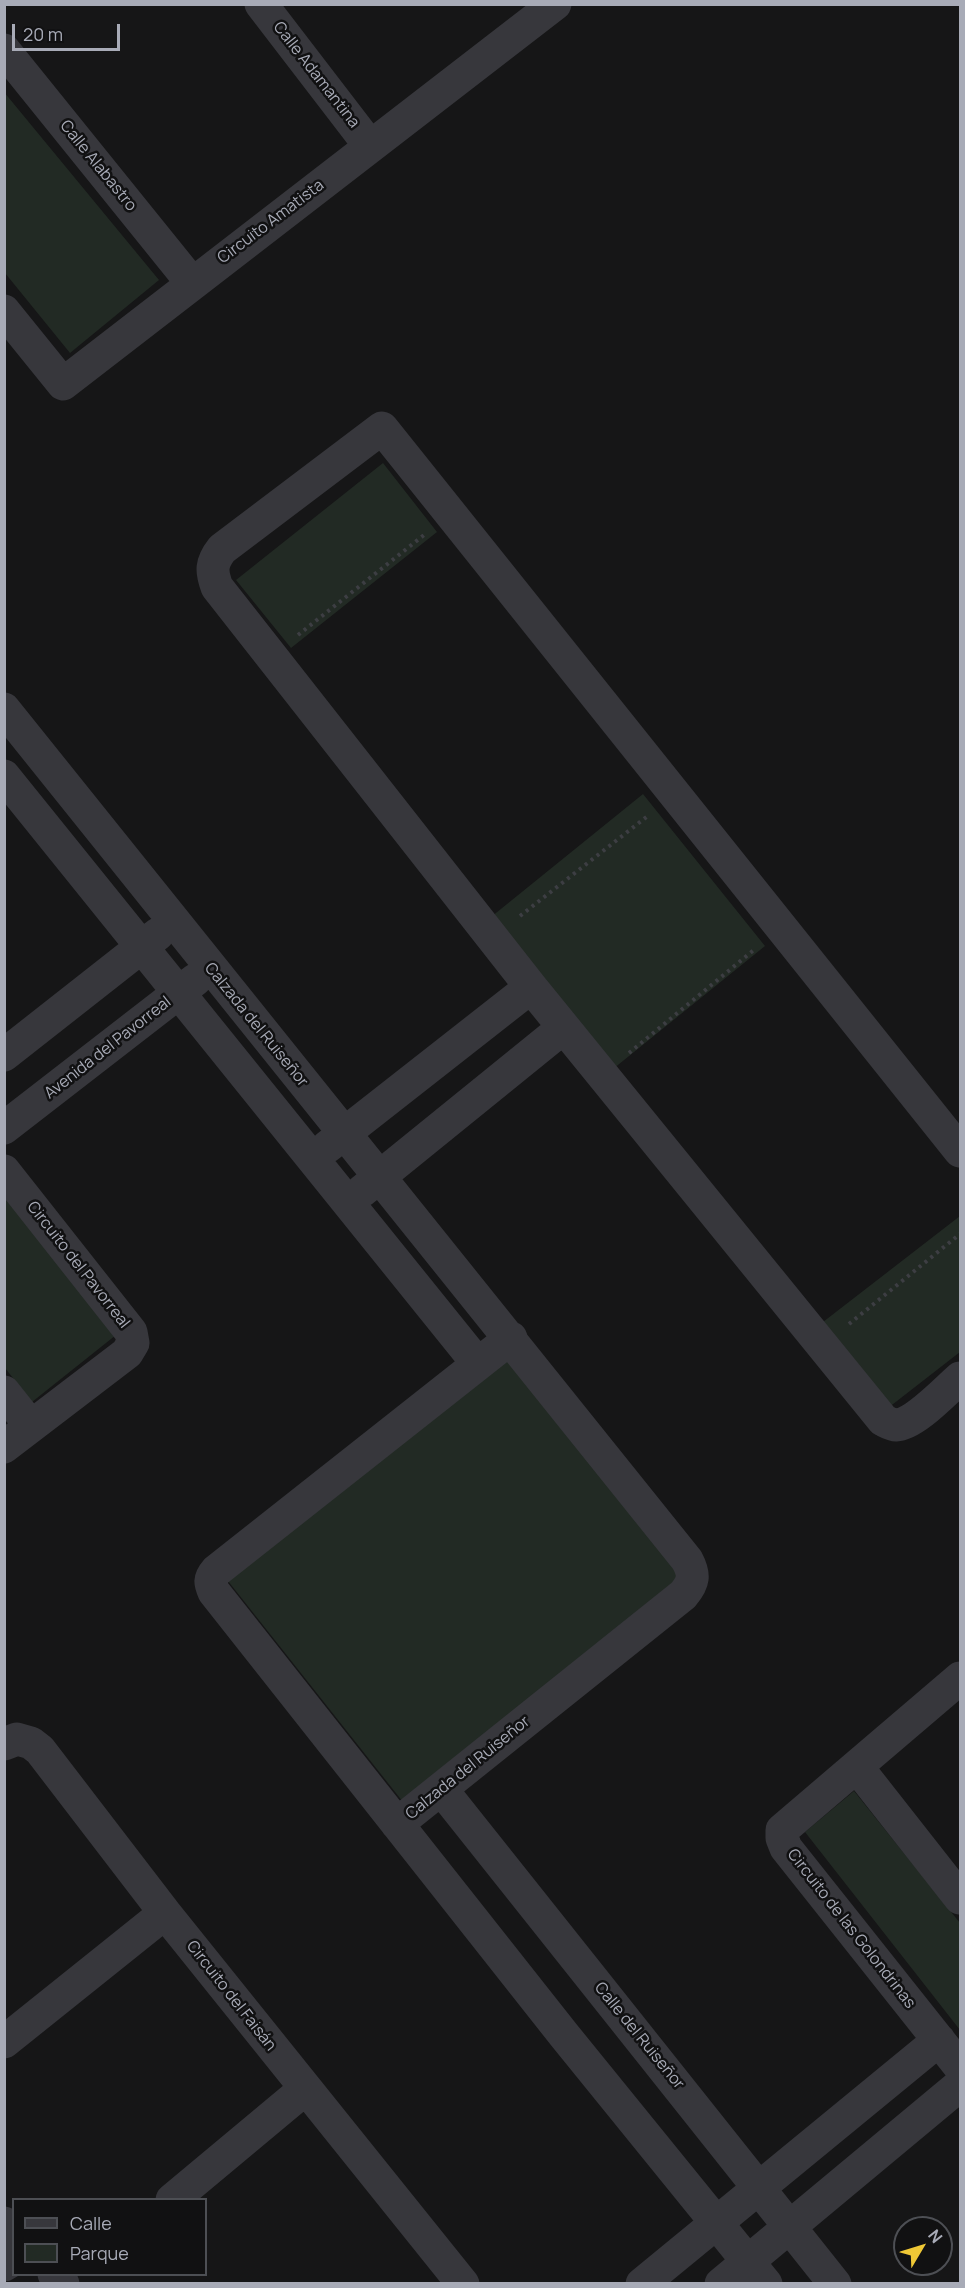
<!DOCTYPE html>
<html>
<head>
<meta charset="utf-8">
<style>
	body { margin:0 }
	#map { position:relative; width:965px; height:2288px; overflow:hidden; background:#161617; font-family:Manrope,sans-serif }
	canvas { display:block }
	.frame { position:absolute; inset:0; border:6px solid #a8abb7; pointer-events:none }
	.legend { position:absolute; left:12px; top:2198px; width:195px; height:78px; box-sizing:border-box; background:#111112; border:2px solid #4d4f54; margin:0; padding:8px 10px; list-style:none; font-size:18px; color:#a8abb7 }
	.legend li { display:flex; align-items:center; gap:12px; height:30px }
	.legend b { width:30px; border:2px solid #4d4f54 }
	.north { position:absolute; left:893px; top:2216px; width:60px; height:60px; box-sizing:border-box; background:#111112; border:2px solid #4d4f54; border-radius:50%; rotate:52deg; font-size:16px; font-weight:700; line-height:24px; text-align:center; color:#a8abb7 }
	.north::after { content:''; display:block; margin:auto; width:21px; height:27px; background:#efc836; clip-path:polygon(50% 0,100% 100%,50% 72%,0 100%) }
	.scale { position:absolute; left:12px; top:24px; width:108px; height:27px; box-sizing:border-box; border:3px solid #a8abb7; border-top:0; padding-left:8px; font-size:18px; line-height:21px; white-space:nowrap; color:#a8abb7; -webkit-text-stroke:4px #111112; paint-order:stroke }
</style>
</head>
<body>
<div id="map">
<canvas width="965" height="2288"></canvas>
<div class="frame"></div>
<ul class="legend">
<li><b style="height:8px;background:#37373c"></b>Calle</li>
<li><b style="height:16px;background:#222a24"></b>Parque</li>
</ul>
<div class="north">N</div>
<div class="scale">20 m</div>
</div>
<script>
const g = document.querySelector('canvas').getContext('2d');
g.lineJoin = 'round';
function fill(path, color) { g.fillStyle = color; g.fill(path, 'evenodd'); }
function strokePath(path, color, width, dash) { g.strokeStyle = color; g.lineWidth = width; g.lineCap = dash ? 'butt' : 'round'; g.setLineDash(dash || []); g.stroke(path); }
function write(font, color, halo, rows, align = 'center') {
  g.font = font + ' Manrope,sans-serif'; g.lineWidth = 5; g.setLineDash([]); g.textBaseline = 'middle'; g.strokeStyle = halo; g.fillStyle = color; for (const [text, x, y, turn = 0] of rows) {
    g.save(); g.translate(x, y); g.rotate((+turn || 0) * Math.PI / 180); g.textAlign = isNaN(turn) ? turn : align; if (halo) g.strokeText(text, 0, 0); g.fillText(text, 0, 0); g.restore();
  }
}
fill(new Path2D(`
	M4 92 159 280 70 353 5 273Z
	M383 463 437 532 291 648 236 580Z
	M643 794 765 946 613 1069 491 917Z
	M4 1196 116 1335 32 1402 5 1368Z
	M960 1216V1352L888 1408 823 1322Z
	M513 1355 688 1576 403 1802 228 1581Z
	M854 1791 960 1923V2030L805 1832Z`), '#222a24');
strokePath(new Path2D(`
	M298 635 424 535
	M520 916 649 815
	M629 1053 755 949
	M849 1324 960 1234`), '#3d3e43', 4, [3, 4.5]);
strokePath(new Path2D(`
	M261 4 370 146
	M4 50 192 283
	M4 311 63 384 555 4
	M4 709 687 1560C695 1575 694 1582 683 1595L397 1824
	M4 776 478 1364
	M4 1055 158 934
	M4 1128 195 980
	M327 1147 531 987
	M960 1151 382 428 222 549C211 563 211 571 217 587L531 987 883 1420C887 1422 892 1425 896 1425 915 1424 946 1390 960 1378
	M4 1171 131 1332 133 1343 127 1353 4 1447
	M362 1191 563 1028
	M511 1338 216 1571C209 1579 210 1583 214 1592L564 2035 766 2284
	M4 1392 31 1426
	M960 1678 782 1830V1838L786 1848 960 2067
	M4 1744 17 1739 31 1743 40 1750 165 1913 463 2284
	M857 1767 960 1898
	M442 1790 835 2284
	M4 2042 165 1913
	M172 2200 305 2089
	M4 2223 14 2232
	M4 2265 14 2259
	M54 2274 63 2284
	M642 2284 939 2040
	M721 2284 960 2085`), '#37373c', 33);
write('16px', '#a8abb7', '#111112', [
	["Calle Adamantina",316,75,52],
	["Calle Alabastro",98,166,51],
	["Circuito Amatista",271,222,-37],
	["Calzada del Ruiseñor",256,1025,51],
	["Avenida del Pavorreal",108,1048,-38],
	["Circuito del Pavorreal",78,1265,52],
	["Calzada del Ruiseñor",468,1768,-39],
	["Circuito de las Golondrinas",851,1929,52],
	["Circuito del Faisán",231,1996,52],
	["Calle del Ruiseñor",639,2036,51]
]);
</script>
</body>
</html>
